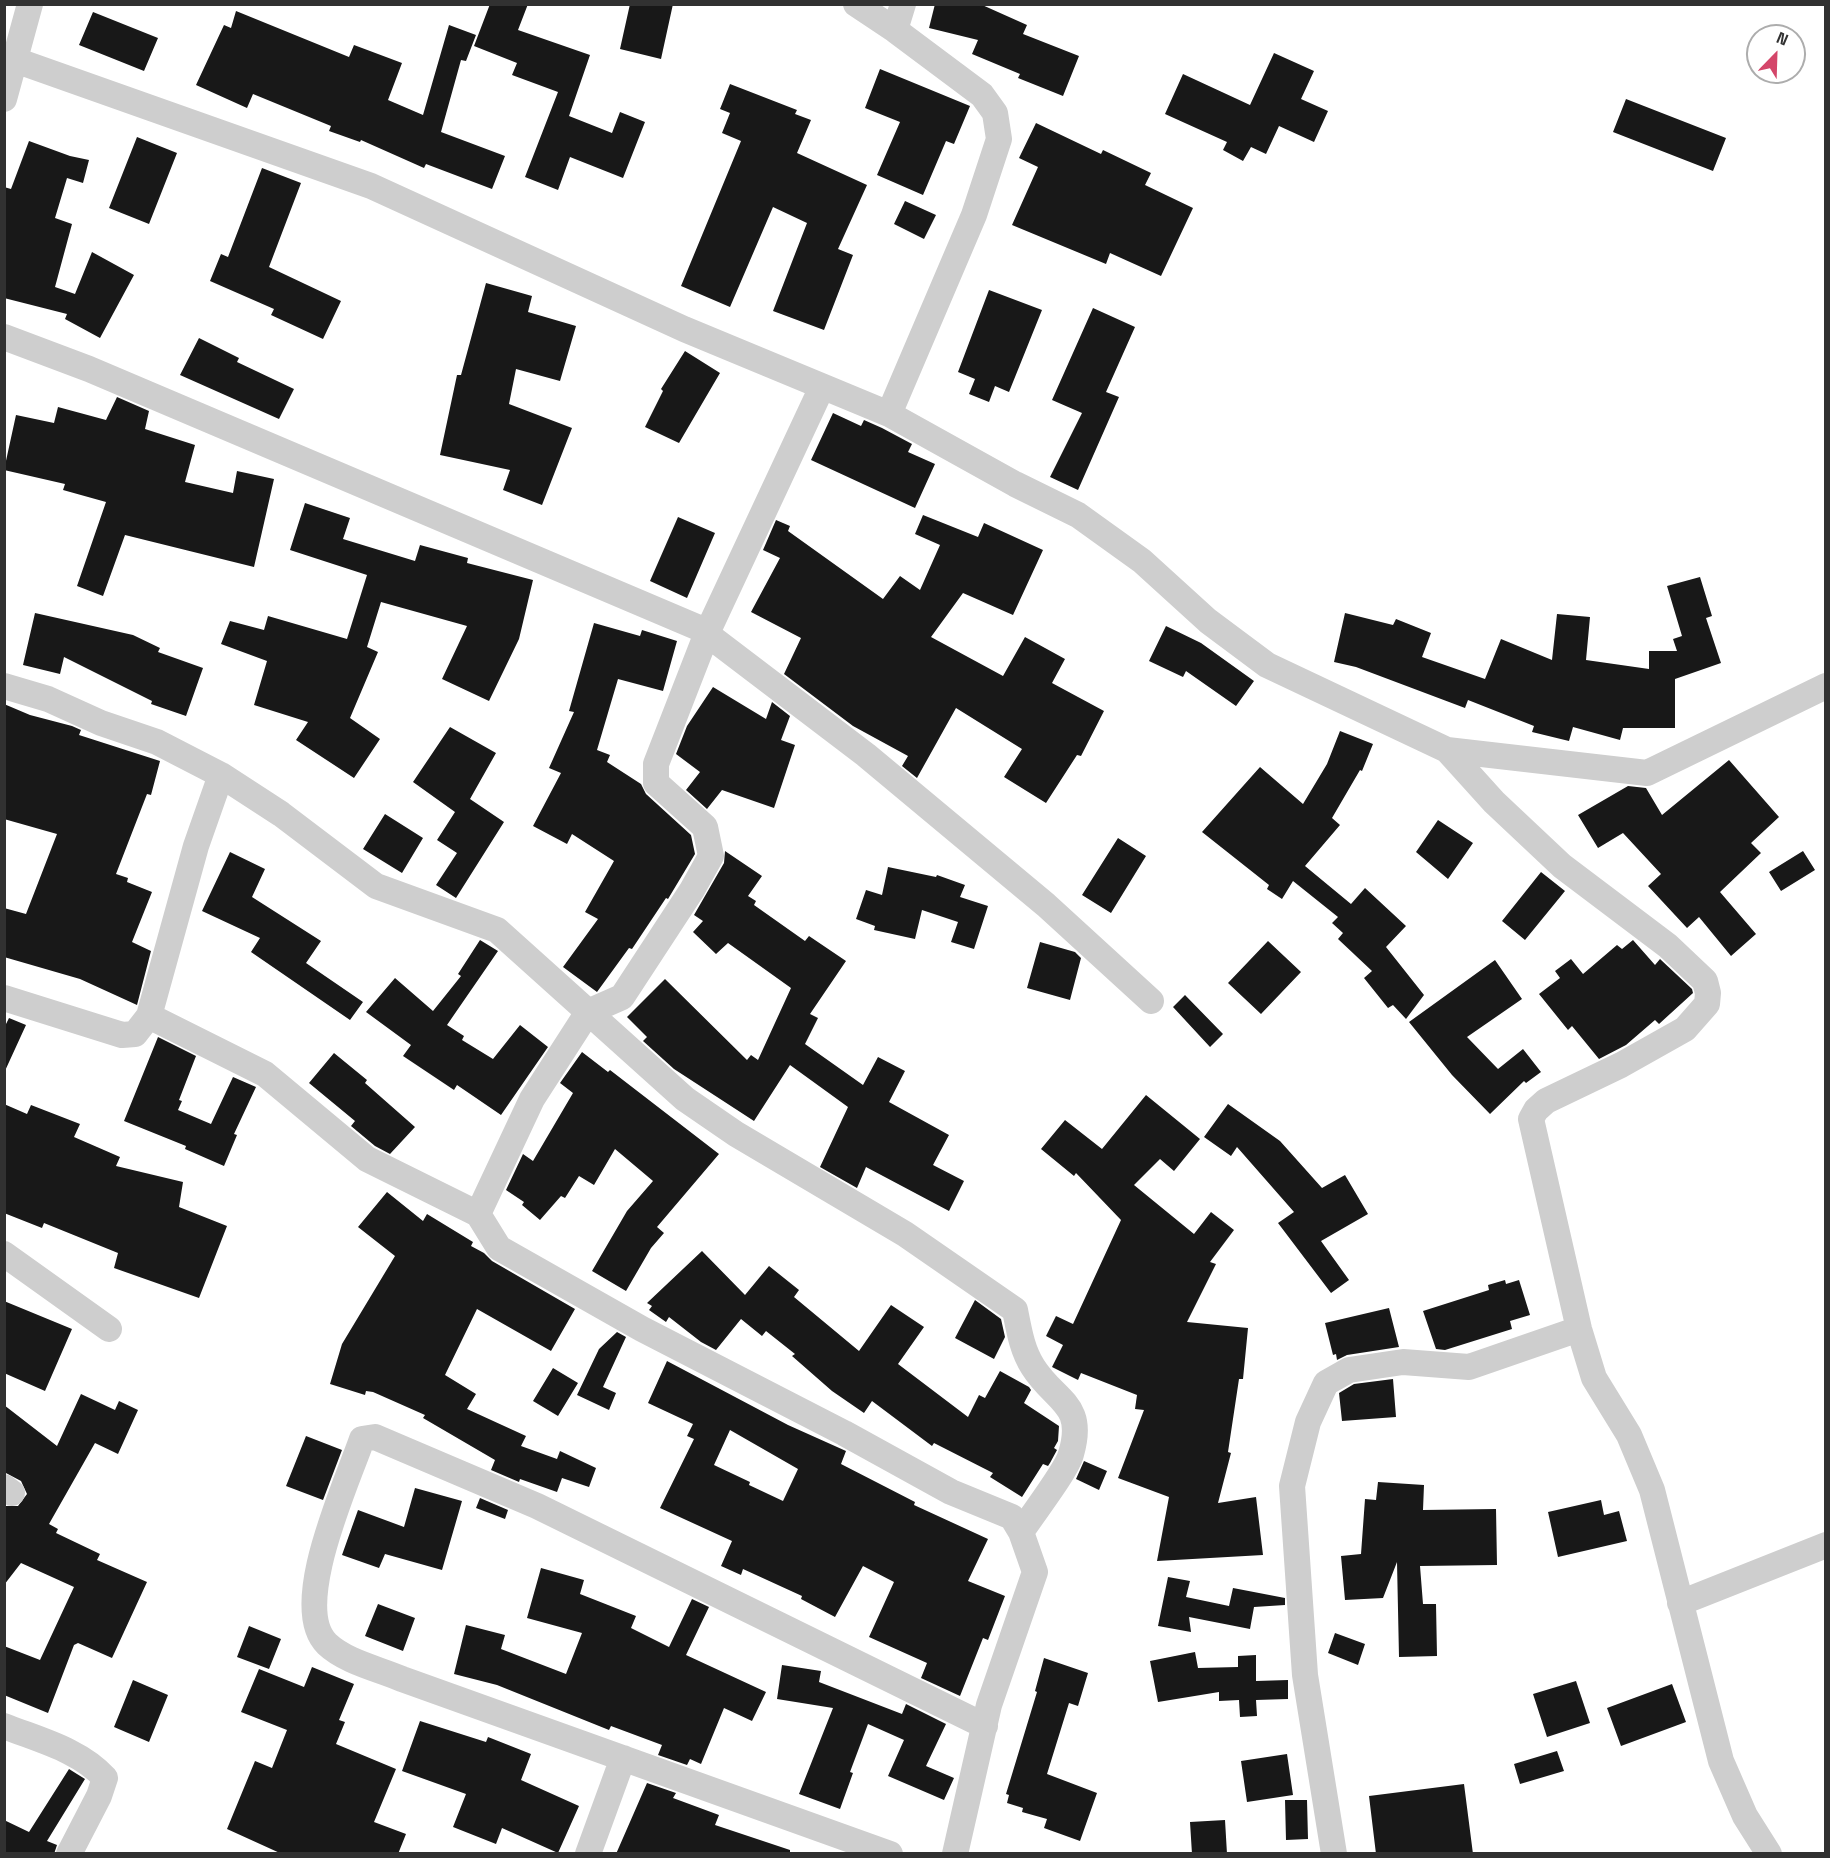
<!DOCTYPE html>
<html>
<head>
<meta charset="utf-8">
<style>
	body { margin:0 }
	#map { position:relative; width:1830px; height:1858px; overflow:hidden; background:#fff; font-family:"Space Grotesk",sans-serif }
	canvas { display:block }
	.frame { position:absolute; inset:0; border:6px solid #313131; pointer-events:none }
	.north { position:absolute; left:1746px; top:24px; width:60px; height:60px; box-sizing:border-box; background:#fff; border:2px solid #adadad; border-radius:50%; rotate:23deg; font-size:16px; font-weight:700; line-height:24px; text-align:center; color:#313131 }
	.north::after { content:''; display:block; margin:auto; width:21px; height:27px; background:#d4466a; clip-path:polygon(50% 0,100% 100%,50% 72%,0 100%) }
</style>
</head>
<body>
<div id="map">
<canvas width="1830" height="1858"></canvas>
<div class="frame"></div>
<div class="north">N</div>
</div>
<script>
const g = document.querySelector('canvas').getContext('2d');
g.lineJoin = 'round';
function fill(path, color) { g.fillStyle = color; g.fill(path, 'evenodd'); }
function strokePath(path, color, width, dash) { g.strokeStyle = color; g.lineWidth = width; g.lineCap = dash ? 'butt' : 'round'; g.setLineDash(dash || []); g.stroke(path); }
fill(new Path2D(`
	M490 4H528L518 30 590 55 569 116 612 133 620 112 645 122 623 178 570 157 558 190 525 177 558 92 512 75 517 63 474 46Z
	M630 4H673L661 59 620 49Z
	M935 4H980L1027 25 1023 34 1079 56 1063 96 1018 78 1020 74 972 54 978 40 929 28Z
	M236 11 349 57 354 45 402 63 388 100 423 115 449 25 476 35 466 61 461 60 441 132 505 156 492 189 426 164 424 168 361 140 360 142 329 131 331 126 253 94 247 108 196 85 224 25 231 28Z
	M93 12 158 38 144 71 79 45Z
	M1274 53 1314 71 1301 99 1328 111 1314 142 1279 126 1266 154 1251 147 1243 161 1223 150 1227 142 1165 114 1183 74 1250 105Z
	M880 69 970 106 954 144 946 141 923 195 877 175 900 122 865 108Z
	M730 84 797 110 795 114 811 120 797 153 867 185 838 249 853 255 824 330 773 311 807 223 773 207 730 307 681 286 741 141 722 133 730 113 720 109Z
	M1626 99 1726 138 1713 171 1613 132Z
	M1036 123 1101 154 1103 150 1151 173 1145 185 1193 208 1161 276 1110 253 1106 264 1012 225 1038 167 1019 158Z
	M137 137 177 153 149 224 109 208Z
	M29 141 70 156 89 160 83 183 67 178 55 218 72 224 55 287 75 294 92 252 134 275 100 338 65 319 67 314 4 298V187L11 189Z
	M262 168 301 183 269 267 341 301 323 339 271 315 274 309 210 281 221 254 228 257Z
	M905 201 936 215 924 239 894 224Z
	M486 283 532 296 528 312 576 326 560 381 516 369 509 404 572 428 542 505 503 490 510 470 440 455 457 375H461Z
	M989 290 1042 310 1009 392 995 386 989 402 969 394 975 379 958 372Z
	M1093 308 1135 327 1106 392 1119 397 1078 490 1050 477 1082 413 1052 400Z
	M199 338 239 358 237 362 294 389 279 419 180 375Z
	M685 351 720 373 679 443 645 427 663 391 661 389Z
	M117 397 149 411 145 429 195 445 185 482 233 493 237 471 274 479 254 567 125 535 103 596 77 586 106 502 63 490 65 484 4 470 16 415 54 423 58 407 106 420Z
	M833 413 861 426 864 420 882 428 912 444 908 452 935 464 915 508 811 460Z
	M305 503 350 518 343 539 415 561 420 545 468 558 467 563 533 580 519 639 489 701 442 679 467 626 381 602 367 647 378 652 350 718 380 739 354 778 296 740 308 722 254 705 267 661 221 644 230 621 264 630 268 616 347 639 367 575 290 550Z
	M923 515 978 537 984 523 1043 550 1013 615 963 593 931 637 1003 676 1025 637 1065 659 1052 683 1104 711 1081 756 1077 755 1046 803 1004 777 1022 749 956 708 917 778 902 766 908 756 853 726 784 674 801 638 751 612 780 558 763 550 776 520 790 526 788 531 883 599 900 576 920 590 940 545 915 534Z
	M678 517 715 533 687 598 650 581Z
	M1700 577 1712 616 1706 618 1721 663 1675 679V728H1623L1620 740 1573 727 1569 741 1532 732 1534 726 1468 700 1465 708 1356 667 1334 662 1345 613 1393 625 1396 619 1431 633 1422 657 1485 679 1501 639 1552 660 1557 614 1590 617 1586 660 1649 669V651H1677L1673 639 1682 636 1667 586Z
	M35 613 133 635 160 648 158 652 203 668 186 716 151 704 152 701 64 657 60 674 23 665Z
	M594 623 640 636 642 630 677 641 663 691 618 679 597 750 610 755 607 762 641 784 646 794 691 835 695 854 668 899 666 898 632 949 629 948 597 992 563 967 598 919 585 912 614 861 572 834 567 844 533 826 561 773 549 768 574 712 569 711Z
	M1166 626 1201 643 1254 681 1236 706 1186 671 1183 677 1149 661Z
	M713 687 766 719 772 702 790 716 781 740 795 745 774 808 722 790 707 809 686 790 700 772 676 754 687 726Z
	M4 704 30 715 72 726 81 730 79 735 160 761 151 795 147 794 116 874 128 878 127 882 152 892 132 942 151 951 137 1005 80 979 4 957V908L26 914 57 834 4 819Z
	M450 727 496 753 470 799 504 822 456 898 436 885 457 853 437 840 455 812 413 782Z
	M1340 731 1373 744 1362 771 1360 770 1332 818 1340 825 1305 866 1351 904 1365 888 1406 926 1386 947 1424 995 1406 1019 1393 1005 1388 1008 1364 978 1372 971 1338 939 1343 933 1332 923 1338 917 1293 881 1282 899 1267 889 1269 885 1202 832 1260 767 1303 804 1327 764Z
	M1729 760 1779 817 1751 843 1761 853 1720 892 1756 934 1731 956 1699 917 1687 928 1648 886 1661 874 1623 833 1598 848 1578 815 1628 786 1646 788 1662 815Z
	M385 814 423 838 402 873 363 849Z
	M1438 820 1473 843 1448 879 1416 852Z
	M1118 838 1146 856 1111 913 1082 895Z
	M725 851 762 876 748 896 756 901 754 905 805 941 809 936 846 961 810 1014 818 1018 805 1044 863 1085 878 1057 905 1071 889 1102 949 1135 933 1165 964 1181 949 1211 866 1167 857 1188 820 1167 848 1107 790 1065 754 1121 674 1069 643 1041 647 1037 627 1017 665 979 747 1060 751 1055 758 1060 791 988 728 943 716 954 693 932 703 921 694 915 724 863Z
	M1803 851 1815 870 1781 891 1769 872Z
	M230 852 265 869 252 897 321 941 306 963 363 1002 350 1020 251 952 260 938 202 911Z
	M888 867 936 877 937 875 965 885 960 897 988 906 974 949 951 942 958 922 922 910 915 939 874 930 875 926 856 919 866 890 882 895Z
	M1541 872 1565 891 1525 940 1502 921Z
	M480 940 498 951 447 1025 464 1036 462 1040 493 1059 520 1025 548 1047 501 1115 457 1085 454 1090 403 1056 411 1045 366 1012 395 978 433 1011 461 976 458 974Z
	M1633 940 1655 965 1660 959 1692 989 1693 993 1659 1024 1655 1020 1626 1045 1599 1059 1572 1026 1568 1030 1539 994 1560 978 1555 971 1571 959 1583 974 1617 945 1622 949Z
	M1268 941 1301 972 1261 1014 1228 983Z
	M1040 942 1075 952 1081 958 1070 1000 1027 988Z
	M1495 960 1522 999 1467 1037 1498 1069 1523 1049 1541 1072 1526 1083 1524 1081 1490 1114 1452 1075 1409 1022Z
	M1185 995 1223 1034 1210 1047 1173 1007Z
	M9 1018 26 1025 4 1073V1028Z
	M158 1037 196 1056 179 1100 182 1101 178 1110 211 1124 233 1077 256 1087 234 1134 237 1135 224 1166 185 1149 186 1146 124 1121Z
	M582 1052 608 1072 610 1070 719 1154 657 1227 664 1233 651 1248 626 1291 592 1271 627 1211 653 1181 615 1149 594 1185 579 1176 565 1198 561 1196 540 1220 522 1205 524 1202 506 1190 523 1154 533 1161 573 1093 560 1083Z
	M334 1053 367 1080 365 1083 415 1127 390 1154 375 1146 351 1126 355 1121 309 1083Z
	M1146 1095 1200 1139 1174 1171 1160 1159 1134 1185 1194 1234 1211 1212 1234 1230 1210 1262 1216 1264 1187 1322 1248 1328 1243 1379H1239L1228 1452 1231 1453 1218 1503 1256 1497 1263 1555 1157 1561 1169 1497 1118 1478 1144 1410 1135 1409 1137 1395 1081 1373 1078 1380 1052 1367 1063 1345 1046 1336 1056 1316 1073 1324 1121 1220 1076 1173 1074 1176 1041 1149 1065 1120 1102 1149Z
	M4 1104 27 1114 31 1105 80 1124 74 1137 120 1157 116 1166 183 1182 179 1207 227 1226 199 1298 114 1268 118 1253 44 1223 42 1228 4 1213Z
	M1228 1104 1280 1141 1322 1188 1345 1175 1368 1214 1321 1241 1349 1280 1331 1293 1278 1223 1294 1212 1237 1147 1231 1156 1204 1137Z
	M387 1192 423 1221 427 1214 473 1242 471 1246 484 1253 492 1261 575 1309 551 1351 477 1309 445 1375 476 1394 467 1409 526 1436 521 1446 557 1459 560 1451 596 1468 589 1487 562 1478 557 1492 520 1479 519 1482 491 1470 495 1460 423 1418 425 1415 373 1392 366 1391 365 1395 330 1384 342 1344 395 1256 358 1227Z
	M702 1251 745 1295 769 1266 799 1290 794 1297 859 1351 891 1305 924 1327 898 1364 968 1417 979 1395 985 1398 1000 1371 1029 1387 1031 1390 1024 1403 1059 1426 1058 1441 1054 1448 1057 1450 1050 1463 1048 1466 1043 1464 1022 1497 990 1477 993 1473 934 1443 932 1446 872 1401 864 1413 832 1391 792 1356 795 1354 766 1331 762 1336 741 1319 716 1350 701 1342 669 1317 666 1322 649 1310 652 1306 647 1303Z
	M1505 1280 1506 1284 1519 1280 1530 1315 1510 1321 1512 1329 1445 1350 1436 1349 1423 1311 1489 1290 1488 1285Z
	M975 1300 1001 1319 1005 1337 994 1359 955 1338Z
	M4 1301 72 1329 45 1391 4 1373Z
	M1389 1308 1399 1347 1347 1355 1337 1360 1336 1354 1333 1355 1325 1323Z
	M617 1332 626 1337 603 1387 616 1393 609 1410 577 1395 599 1349Z
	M667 1361 788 1425 846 1451 841 1464 915 1502 914 1505 988 1539 968 1581 1005 1596 988 1640 983 1638 960 1696 921 1678 927 1663 869 1637 894 1582 863 1566 835 1617 801 1599 802 1596 743 1569 741 1575 721 1566 732 1541 660 1508 694 1439 687 1436 693 1424 648 1403ZM730 1430 798 1469 783 1501 749 1485 750 1482 714 1465Z
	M553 1368 578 1383 558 1416 533 1401Z
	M1393 1379 1396 1417 1342 1421 1339 1393 1354 1384Z
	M81 1394 115 1410 119 1401 138 1410 118 1454 95 1443 49 1524 58 1529 56 1533 100 1554 97 1560 147 1582 112 1658 78 1643 74 1645 48 1713 4 1695V1646L40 1660 74 1587 21 1563 4 1585V1506H18L27 1494 21 1481 4 1472V1405L57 1446Z
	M306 1436 342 1450 323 1500 286 1486Z
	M1084 1461 1107 1471 1099 1490 1076 1479Z
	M1378 1482 1424 1485 1423 1510 1496 1509 1497 1565 1420 1566 1423 1604H1436L1437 1656 1399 1657 1397 1562 1383 1598 1345 1600 1341 1556 1361 1554 1365 1499 1376 1500Z
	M415 1488 462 1501 442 1570 385 1554 379 1568 342 1555 358 1510 404 1527Z
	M480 1498 508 1510 505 1519 476 1508Z
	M1601 1500 1604 1515 1619 1511 1627 1541 1558 1557 1548 1512Z
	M541 1568 584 1580 580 1594 636 1616 631 1628 669 1647 692 1599 709 1607 686 1655 766 1692 752 1721 724 1708 701 1764 690 1759 687 1765 658 1755 662 1745 611 1726 609 1730 497 1685 454 1674 466 1625 505 1635 501 1649 566 1674 582 1633 527 1618Z
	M1168 1577 1190 1581 1186 1597 1229 1606 1233 1588 1285 1598V1605L1254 1607 1250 1629 1189 1617 1191 1632 1158 1626Z
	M378 1604 415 1618 403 1651 365 1636Z
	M249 1626 281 1639 269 1669 237 1657Z
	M1335 1633 1365 1644 1358 1665 1328 1653Z
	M1195 1652 1198 1668 1238 1667V1656L1256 1655V1681L1288 1680V1699L1256 1700 1257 1716 1240 1717 1239 1700 1219 1701V1692L1158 1702 1150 1661Z
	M1044 1658 1088 1673 1078 1706 1069 1703 1047 1774 1097 1793 1080 1841 1044 1828 1047 1819 1022 1812 1023 1808 1007 1803 1009 1795 1006 1794 1037 1692 1035 1691Z
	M782 1665 821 1671 819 1682 902 1714 906 1704 946 1724 926 1766 954 1778 944 1800 888 1776 904 1740 868 1724 850 1772 853 1773 840 1809 799 1794 833 1708 777 1699Z
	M312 1667 354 1684 339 1720 345 1722 336 1744 396 1769 374 1822 406 1834 398 1854H282L227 1829 255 1761 272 1768 287 1730 241 1712 259 1669 304 1687Z
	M133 1680 168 1695 149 1742 114 1727Z
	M1576 1681 1590 1723 1547 1737 1533 1694Z
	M1672 1684 1686 1722 1621 1746 1607 1708Z
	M420 1721 486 1742 488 1737 531 1754 521 1780 579 1806 558 1853 502 1828 496 1844 453 1827 466 1794 402 1771Z
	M1557 1751 1564 1771 1520 1784 1514 1764Z
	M1287 1754 1293 1795 1247 1802 1241 1761Z
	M69 1769 85 1779 47 1841 57 1845 54 1854H4V1820L29 1832Z
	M647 1783 676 1793 673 1798 719 1815 715 1825 790 1850V1854H616Z
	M1464 1784 1473 1854H1376L1369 1796Z
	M1285 1800H1307L1308 1839 1286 1840Z
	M1225 1820 1227 1854H1192L1190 1822Z`), '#181818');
strokePath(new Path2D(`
	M895 30 903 4
	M15 60 371 186 684 329 889 414 974 215 999 139 995 113 982 95 895 30 856 4
	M4 99 30 4
	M4 337 89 369 699 628 866 755 1046 905 1151 1001
	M822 387 707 633 656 764V783L705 827 711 856 692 890 622 997 588 1012 532 1099 478 1214 499 1248 642 1329 844 1433 951 1492 1012 1517 1021 1532 1035 1572 989 1705 955 1854
	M889 414 1015 484 1078 515 1142 561 1208 621 1267 665 1447 750 1494 802 1562 866 1668 946 1705 981 1708 993 1707 1004 1685 1029 1621 1065 1546 1101 1536 1110 1531 1119 1579 1329 1594 1378 1629 1435 1652 1490 1721 1761 1745 1816 1769 1854
	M4 686 48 699 101 723 157 742 221 775 281 814 376 886 497 930 685 1099 736 1134 905 1234 1015 1310C1019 1330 1022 1350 1033 1367 1055 1402 1086 1403 1071 1454 1067 1470 1032 1515 1021 1532
	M1447 750 1647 773 1826 686
	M4 998 122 1035 135 1034 149 1016 196 846 221 775
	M149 1016 265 1074 367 1159 478 1214
	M4 1254 109 1329
	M4 1487 12 1493
	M1680 1603 1826 1545
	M4 1726C39 1740 80 1750 105 1778L99 1796 69 1854
	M588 1854 623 1758
	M890 1854 402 1679C379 1669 346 1662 327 1644 289 1607 347 1483 362 1439L375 1437 537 1506 985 1726
	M1334 1854 1305 1675 1292 1486 1308 1422 1326 1383 1349 1370 1403 1362 1469 1367 1579 1329`), '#cecece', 26);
</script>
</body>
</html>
